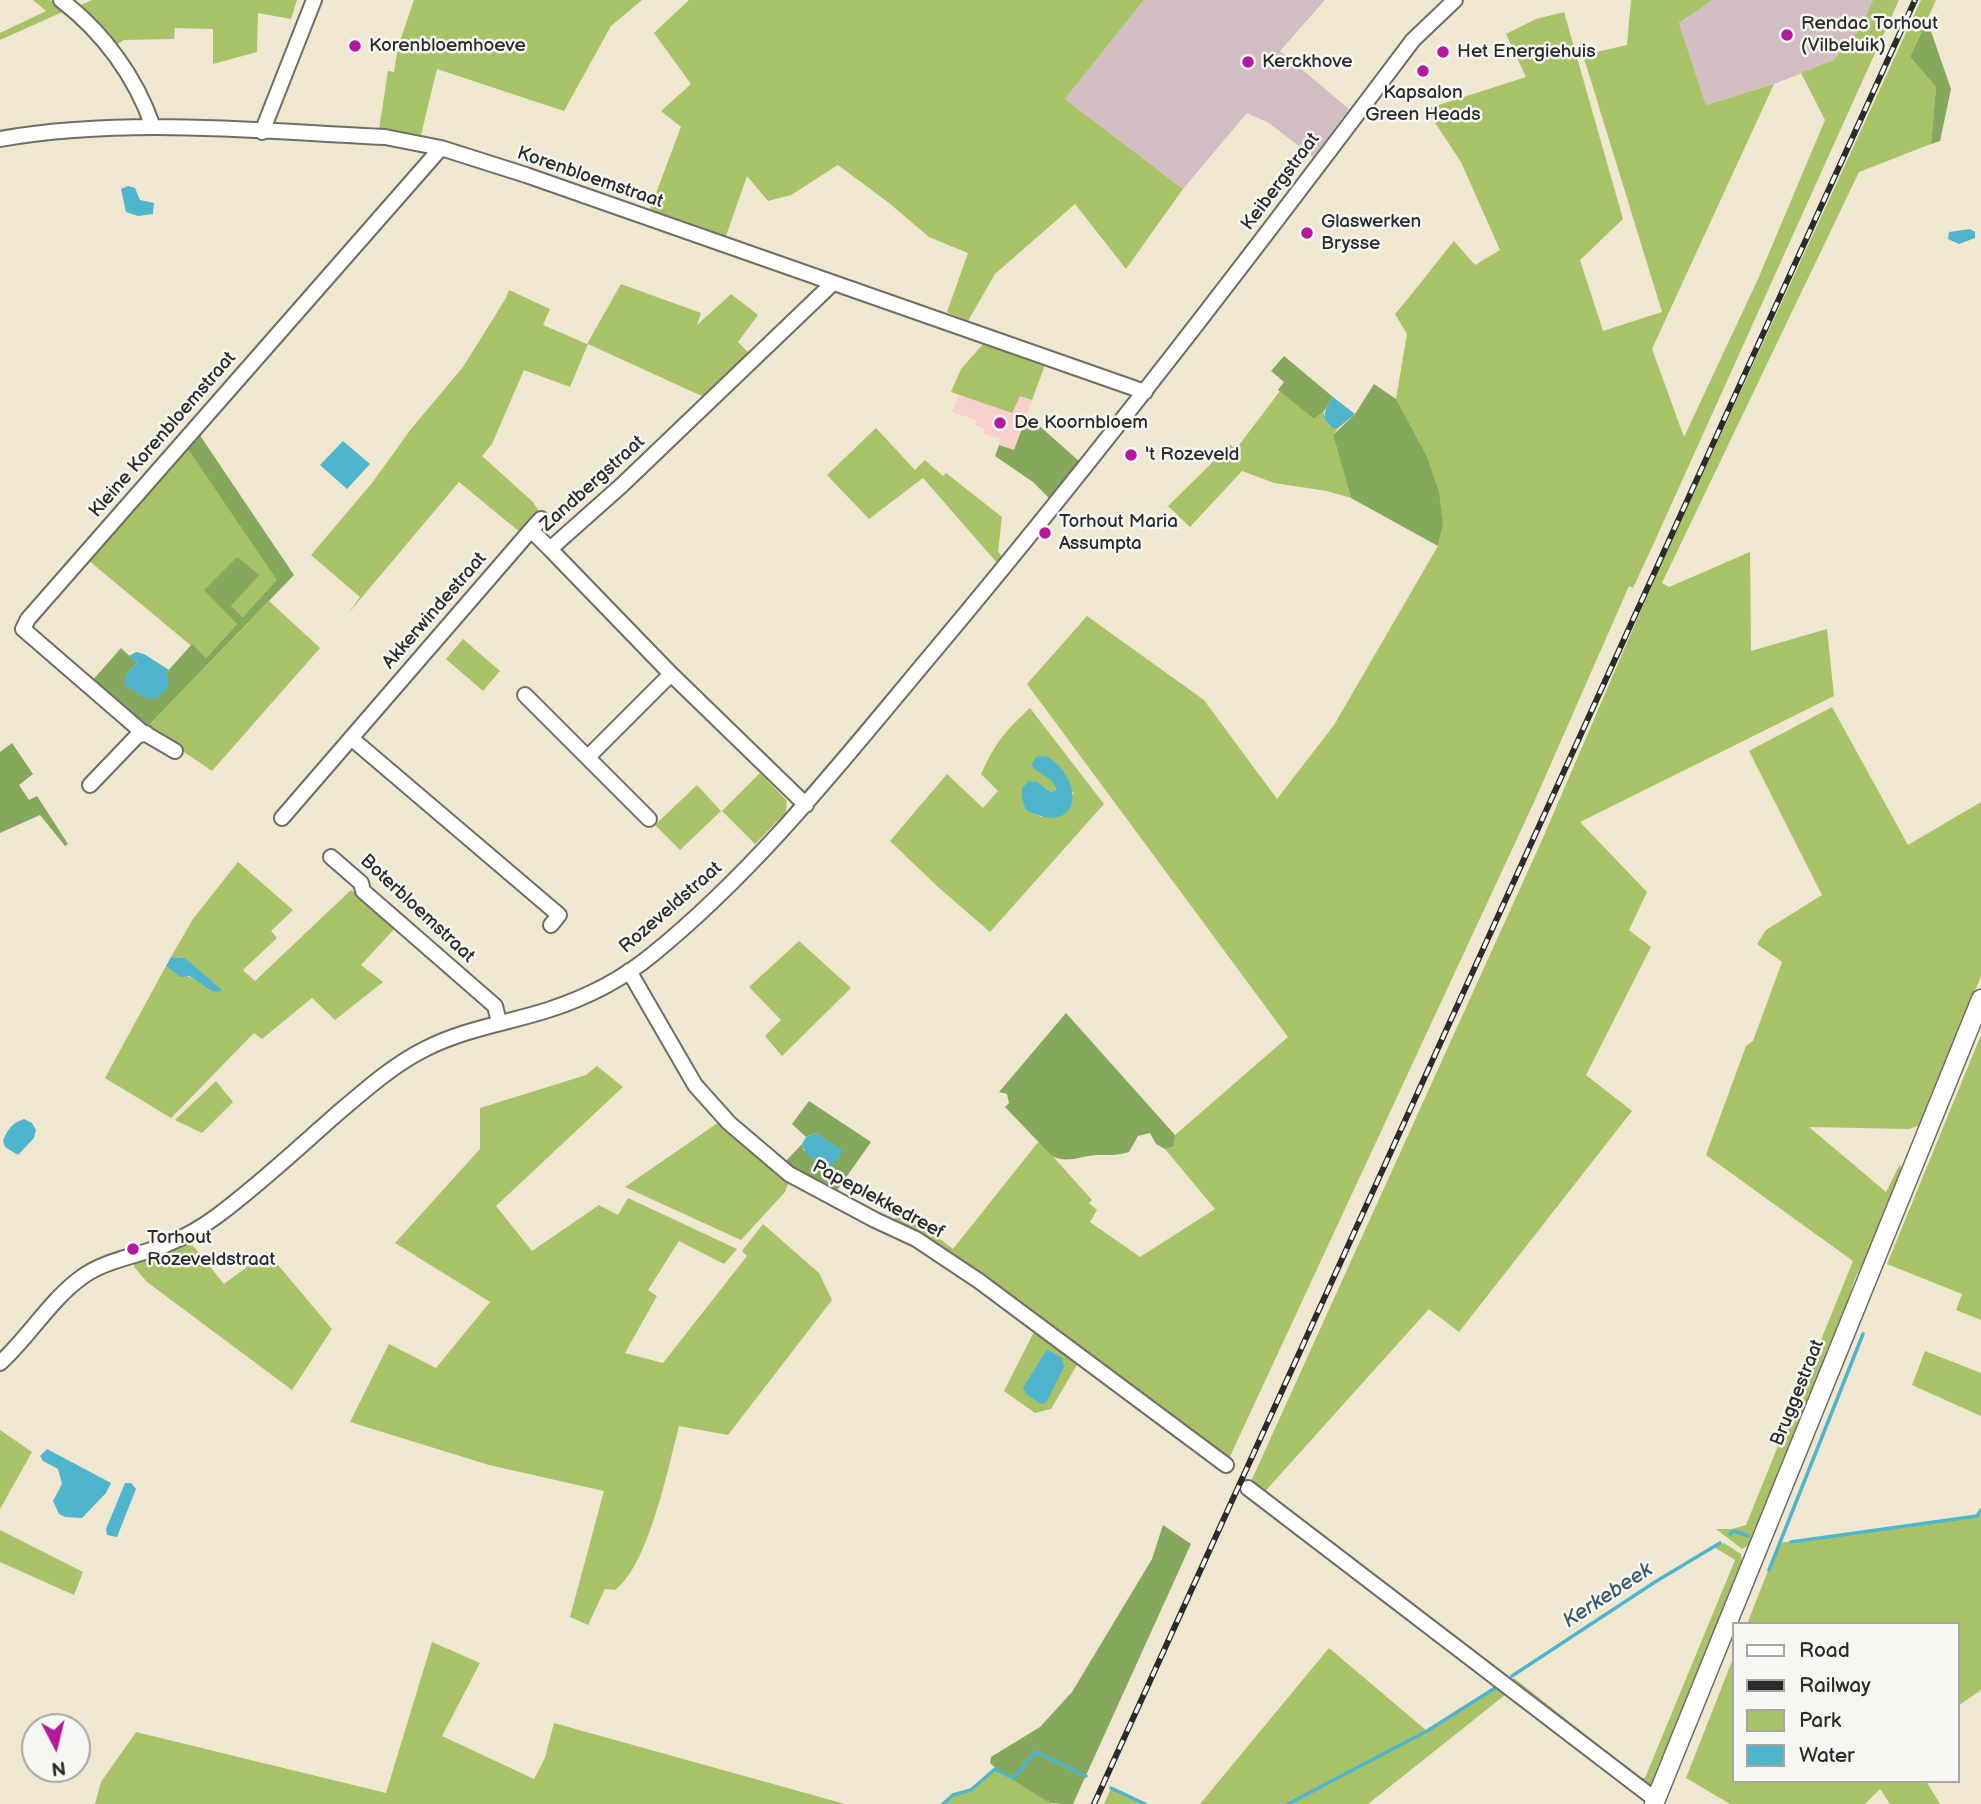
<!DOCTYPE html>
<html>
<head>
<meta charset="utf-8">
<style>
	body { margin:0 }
	#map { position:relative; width:1981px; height:1804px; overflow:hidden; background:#f0e7d1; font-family:"Balsamiq Sans",sans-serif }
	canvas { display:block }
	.legend { position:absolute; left:1732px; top:1622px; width:228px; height:161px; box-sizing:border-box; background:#f6f6f2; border:2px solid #a5a5a2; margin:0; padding:9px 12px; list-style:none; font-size:21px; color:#2b2b2b }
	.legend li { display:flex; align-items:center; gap:14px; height:35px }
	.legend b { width:35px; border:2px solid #a5a5a2 }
	.north { position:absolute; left:21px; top:1713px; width:70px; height:70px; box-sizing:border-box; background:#f6f6f2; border:2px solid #a5a5a2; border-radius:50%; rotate:173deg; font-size:19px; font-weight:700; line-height:28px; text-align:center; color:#2b2b2b }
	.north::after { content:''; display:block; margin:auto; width:24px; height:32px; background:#b5179e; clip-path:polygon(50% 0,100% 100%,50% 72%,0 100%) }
</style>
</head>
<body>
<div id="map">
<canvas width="1981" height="1804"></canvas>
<ul class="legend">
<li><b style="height:9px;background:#fff"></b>Road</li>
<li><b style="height:9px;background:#2b2b2b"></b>Railway</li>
<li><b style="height:19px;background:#a8c268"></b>Park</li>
<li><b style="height:19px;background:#4fb5cd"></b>Water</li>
</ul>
<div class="north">N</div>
</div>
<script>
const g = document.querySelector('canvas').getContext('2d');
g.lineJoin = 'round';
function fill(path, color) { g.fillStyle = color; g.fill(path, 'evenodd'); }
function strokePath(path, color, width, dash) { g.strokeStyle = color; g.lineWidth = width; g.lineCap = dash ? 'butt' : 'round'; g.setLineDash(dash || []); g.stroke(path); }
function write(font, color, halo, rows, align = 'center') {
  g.font = font + ' "Balsamiq Sans",sans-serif'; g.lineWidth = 5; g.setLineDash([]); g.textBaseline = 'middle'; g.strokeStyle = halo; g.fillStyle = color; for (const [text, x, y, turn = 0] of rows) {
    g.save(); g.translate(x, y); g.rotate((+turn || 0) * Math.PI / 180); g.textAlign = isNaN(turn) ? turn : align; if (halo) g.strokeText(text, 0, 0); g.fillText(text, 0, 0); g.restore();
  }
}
fill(new Path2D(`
	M959 394 1011 413 1020 395 1032 400 1014 450 999 445 1001 439 983 434 985 429 975 425 976 420 952 412Z`), '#f7d0cb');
fill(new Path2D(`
	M1144 0H1325L1280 51 1349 109 1313 157 1269 123 1247 113 1183 189 1065 99Z
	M1713 0H1873L1859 30 1838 59 1774 84 1706 105 1679 23Z`), '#d2bec2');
fill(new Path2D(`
	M33 0H50L67 10 0 40V33L46 11Z
	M92 0H297L291 19 258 13 257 52 213 64V29L175 28 174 39 124 40 113 47 76 7Z
	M414 0H642L611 26 564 111 437 69 421 135 379 129 388 71 394 72 398 47Z
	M689 0H1144L1065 99 1183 189 1126 269 1075 204 995 274 968 321 947 312 968 253 929 237 889 203 838 165 791 195 768 201 747 176 726 236 650 209 681 127 661 111 691 84 654 33Z
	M1631 0H1713L1679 23 1706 105 1774 84 1652 349 1684 437 1758 279 1825 120 1801 73 1834 60 1859 30 1873 0H1899L1653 545 1633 588 1629 586 1535 800 1226 1465 1081 1358 1051 1409 1035 1413 1004 1391 1038 1324 889 1226 902 1210 953 1249 1039 1141 1092 1200 1089 1203 1097 1210 1090 1222 1140 1257 1215 1209 1165 1149 1174 1146 1175 1135 1288 1037 1027 684 1087 616 1204 700 1277 799 1334 725 1438 546 1443 525 1406 420 1396 399 1407 334 1395 314C1416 290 1434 265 1454 241L1475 265 1500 250 1461 162 1426 109 1526 77 1506 34 1536 19 1564 12 1623 219 1580 260 1603 331 1662 312 1583 55 1627 45Z
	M1921 0H1936L1910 57 1936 87 1931 144 1859 172 1662 583 1669 587 1750 552 1751 651 1827 629 1834 696 1580 822 1647 892 1629 930 1651 947 1586 1075 1632 1111 1459 1332 1429 1309 1260 1497 1248 1488 1542 840 1657 573Z
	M621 284 701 313 697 325 731 294 758 315 738 342 749 353 704 397 588 344 570 387 524 370 492 444 482 456 533 502 540 513 521 533 459 482 347 615 360 597 311 555 372 483 411 429 463 367 506 298 509 290 550 309 543 325 587 344Z
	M983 344 1045 365 1032 400 1020 396 1012 413 951 392 961 369Z
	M1280 391 1314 419 1324 411V418L1332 428H1338L1333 435 1351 498 1327 491 1274 483 1242 471 1190 527 1168 506 1230 445 1236 449Z
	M876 428 915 470 925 460 943 476 946 473 1002 517 998 552 1003 557 998 564 923 478 869 519 827 475Z
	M185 445 278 580 243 617 231 606 238 557 205 590 237 624 206 658 88 560Z
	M269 601 320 648 212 771 147 727Z
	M463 639 500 671 483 691 446 659Z
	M1832 707 1908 845 1981 802V976L1921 1125 1909 1129 1809 1127 1886 1192 1900 1164 1901 1170 1866 1260C1856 1272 1851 1287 1849 1303L1757 1529 1749 1545 1742 1549 1716 1529H1732L1746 1525 1853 1261 1706 1155 1746 1046 1753 1041 1782 962 1757 944 1766 930 1822 895 1749 751Z
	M1030 708 1104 804 990 932 938 887 890 841 947 774 983 808 998 791 981 774C996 742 1004 732 1030 708ZM1050 779 1074 793 1041 817 1027 810 1022 800 1043 786 1051 792 1056 790 1055 785Z
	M760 773 787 801 786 812 755 844 722 811Z
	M697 785 721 811 680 850 655 825Z
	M238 862 293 910 271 931 277 938 243 970 255 981 351 890 397 926 361 965 383 982 335 1020 312 998 262 1039 254 1033 171 1118 105 1078 166 966C175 973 184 974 193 979 203 984 209 990 221 992L185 958 171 957 193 919Z
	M799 941 851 988 782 1056 765 1036 781 1020 749 987Z
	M1981 1035V1320L1956 1310 1962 1294 1887 1264Z
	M597 1066 623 1087 496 1206 532 1251 599 1205 618 1215 628 1198 737 1249 724 1264 679 1241 648 1290 657 1296 625 1353 663 1363 747 1256 742 1251 763 1224 819 1273 832 1300 728 1435 679 1426C668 1467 649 1565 615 1590L605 1589 588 1625 570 1617 604 1491 489 1465 350 1422 389 1344 436 1368 490 1302 395 1243 480 1149V1108L586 1075Z
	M216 1081 233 1102 202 1133 175 1120Z
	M719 1122 787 1177 788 1184 785 1192 741 1240 625 1187Z
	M185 1236 224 1284 267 1252 332 1329 292 1390 147 1282 135 1268 131 1256Z
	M1925 1351 1981 1373V1416L1912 1385Z
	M0 1430 32 1452 0 1509Z
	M1981 1510V1690L1958 1706V1624H1747L1779 1543 1977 1516Z
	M0 1530 83 1572 74 1595 0 1562Z
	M1724 1543 1741 1554 1742 1560 1740 1572 1654 1783 1650 1788 1507 1683 1514 1678 1640 1778H1645L1735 1560 1714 1547Z
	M432 1642 480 1663 442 1736 534 1779 545 1758 554 1723 845 1804H95L101 1782 136 1732 386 1793Z
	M1329 1648 1427 1731 1495 1688 1505 1695 1368 1804H1200Z
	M1734 1656V1781H1926L1940 1804H1890L1880 1789 1865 1804H1730L1686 1778Z
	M995 1769 1013 1778 1052 1804H943L953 1795 971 1790Z
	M1111 1788 1145 1804H1104Z`), '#a8c268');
fill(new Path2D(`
	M1927 20 1951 89 1940 141 1931 144 1936 87 1910 57Z
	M1284 356 1333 397 1324 411 1314 419 1278 390 1284 382 1271 371Z
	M1374 384 1396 399 1427 457 1439 492 1443 525 1438 546 1351 498 1333 435 1355 414Z
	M1027 415 1079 461 1049 498 1033 482 995 456 999 445 1014 450Z
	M197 431 294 575 147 727 92 681 121 648 137 663 127 674 166 673 192 644 206 658 237 624 204 590 237 557 259 575 231 606 243 617 277 580 185 445Z
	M12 743 33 774 19 785 29 800 37 796 68 844 65 846 40 815 0 833V752Z
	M1066 1013 1175 1135 1174 1146 1165 1149 1156 1144 1150 1133 1138 1136 1129 1152C1117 1156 1108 1155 1096 1155 1080 1156 1068 1164 1052 1156L1005 1107 1009 1103 1007 1094 999 1092Z
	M809 1101 871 1142 833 1196 783 1164 802 1144 804 1151H842L816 1133 806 1137 792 1124Z
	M1163 1525 1191 1544 1073 1804C1067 1804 1057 1804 1051 1803 1044 1800 994 1768 990 1763L991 1757 1040 1727 1072 1692 1152 1559Z`), '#86a85c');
fill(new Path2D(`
	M128 186 135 188 140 200 154 203 153 214 138 216 126 212 121 189Z
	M1970 229 1975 232V238L1959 244 1948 239 1949 232Z
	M1333 397 1355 414 1338 428H1332L1324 418 1326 408Z
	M343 441 370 464 347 489 320 465Z
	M136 652 144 654 169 670 166 673 169 684C155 710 142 696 124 684L127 674 137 663 129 656Z
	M1046 756C1086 779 1082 839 1026 810L1022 800V788L1029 781 1037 782 1051 792 1056 790C1055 778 1039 775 1031 765L1036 757Z
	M171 957 185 958 221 989V992L212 991 189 976 180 977 166 966Z
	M24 1119 32 1123 36 1130 34 1138 18 1155 5 1147 3 1141C7 1130 12 1123 24 1119Z
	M816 1133 843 1151 830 1169C819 1163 805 1157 802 1144L806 1137Z
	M1048 1350 1062 1358 1064 1367 1046 1403 1041 1404 1026 1394 1023 1388 1046 1351Z
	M47 1449 111 1483 106 1493 82 1518 65 1517 59 1514 53 1501 62 1484 58 1469 43 1461 40 1456Z
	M125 1483H131L136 1489 117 1537 107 1535 106 1529Z`), '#4fb5cd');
strokePath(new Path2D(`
	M1730 1534 1734 1531 1748 1536
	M1791 1542 1977 1516 1981 1510
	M1769 1570 1863 1334
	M1512 1676 1655 1582 1720 1543
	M1111 1788 1145 1804
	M943 1804 953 1795 971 1790 995 1769 1013 1778 1036 1752 1086 1776
	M1288 1804 1427 1731 1495 1688`), '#4fb5cd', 3.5);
const minor = new Path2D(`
	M61 0C103 32 136 77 153 127
	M262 132 314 0
	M0 139C127 117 257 131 385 137L441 148 526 175 1145 392
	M531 530 541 519
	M525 695 649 819
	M351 738 559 915 551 925
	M175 751 141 731 23 629 28 619 441 148
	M588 757 671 674
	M90 785 137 736 146 733
	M806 805 671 674 550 549 622 485 833 283
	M282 818 531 530 550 549
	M331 857 361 883 363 891 495 1006 499 1022
	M629 971 695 1085 729 1123 789 1174 875 1220 916 1239 979 1281 1226 1465
	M0 1363C29 1337 50 1300 82 1277 105 1260 138 1256 165 1245 183 1238 201 1228 217 1216 259 1185 298 1148 338 1113 365 1090 393 1065 425 1049 464 1029 507 1023 548 1010 585 998 623 979 653 954 761 866 847 755 936 649 1102 451 1258 246 1413 40L1455 0
	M1248 1488 1656 1800`);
const major = new Path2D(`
	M1654 1804 1981 999`);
strokePath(minor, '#706d65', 18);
strokePath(major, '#706d65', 21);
strokePath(minor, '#fff', 14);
strokePath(major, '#fff', 18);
const rail = new Path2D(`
	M1094 1804 1915 0`);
strokePath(rail, '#2b2b2b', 6);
strokePath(rail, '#f6f6f2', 3.5, [10]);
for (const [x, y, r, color] of [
	[1787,35,7,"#b5179e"],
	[355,46,7,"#b5179e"],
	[1443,52,7,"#b5179e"],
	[1248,62,7,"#b5179e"],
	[1423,71,7,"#b5179e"],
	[1307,233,7,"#b5179e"],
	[1000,423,7,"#b5179e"],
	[1131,455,7,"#b5179e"],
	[1045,533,7,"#b5179e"],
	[133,1249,7,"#b5179e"]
]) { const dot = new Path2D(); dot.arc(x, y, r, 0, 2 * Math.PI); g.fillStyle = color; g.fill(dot); strokePath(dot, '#f6f6f2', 2.5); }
write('19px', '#2b2b2b', '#f6f6f2', [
	["Rendac Torhout",1801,24],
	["(Vilbeluik)",1801,46],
	["Korenbloemhoeve",369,46],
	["Het Energiehuis",1457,52],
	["Kerckhove",1262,62],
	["Kapsalon",1423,93,"center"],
	["Green Heads",1423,115,"center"],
	["Glaswerken",1321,222],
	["Brysse",1321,244],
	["De Koornbloem",1014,423],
	["'t Rozeveld",1145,455],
	["Torhout Maria",1059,522],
	["Assumpta",1059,544],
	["Torhout",147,1238],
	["Rozeveldstraat",147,1260]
], 'left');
write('19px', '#2b2b2b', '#f6f6f2', [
	["Korenbloemstraat",590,178,19],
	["Keibergstraat",1281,182,-53],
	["Kleine Korenbloemstraat",163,435,-49],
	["Zandbergstraat",593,484,-42],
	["Akkerwindestraat",435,611,-49],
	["Rozeveldstraat",671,908,-41],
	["Boterbloemstraat",417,909,43],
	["Papeplekkedreef",878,1200,28],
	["Bruggestraat",1798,1393,-68]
]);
write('italic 21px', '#385b64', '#f6f6f2', [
	["Kerkebeek",1608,1596,-33]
]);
</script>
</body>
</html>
